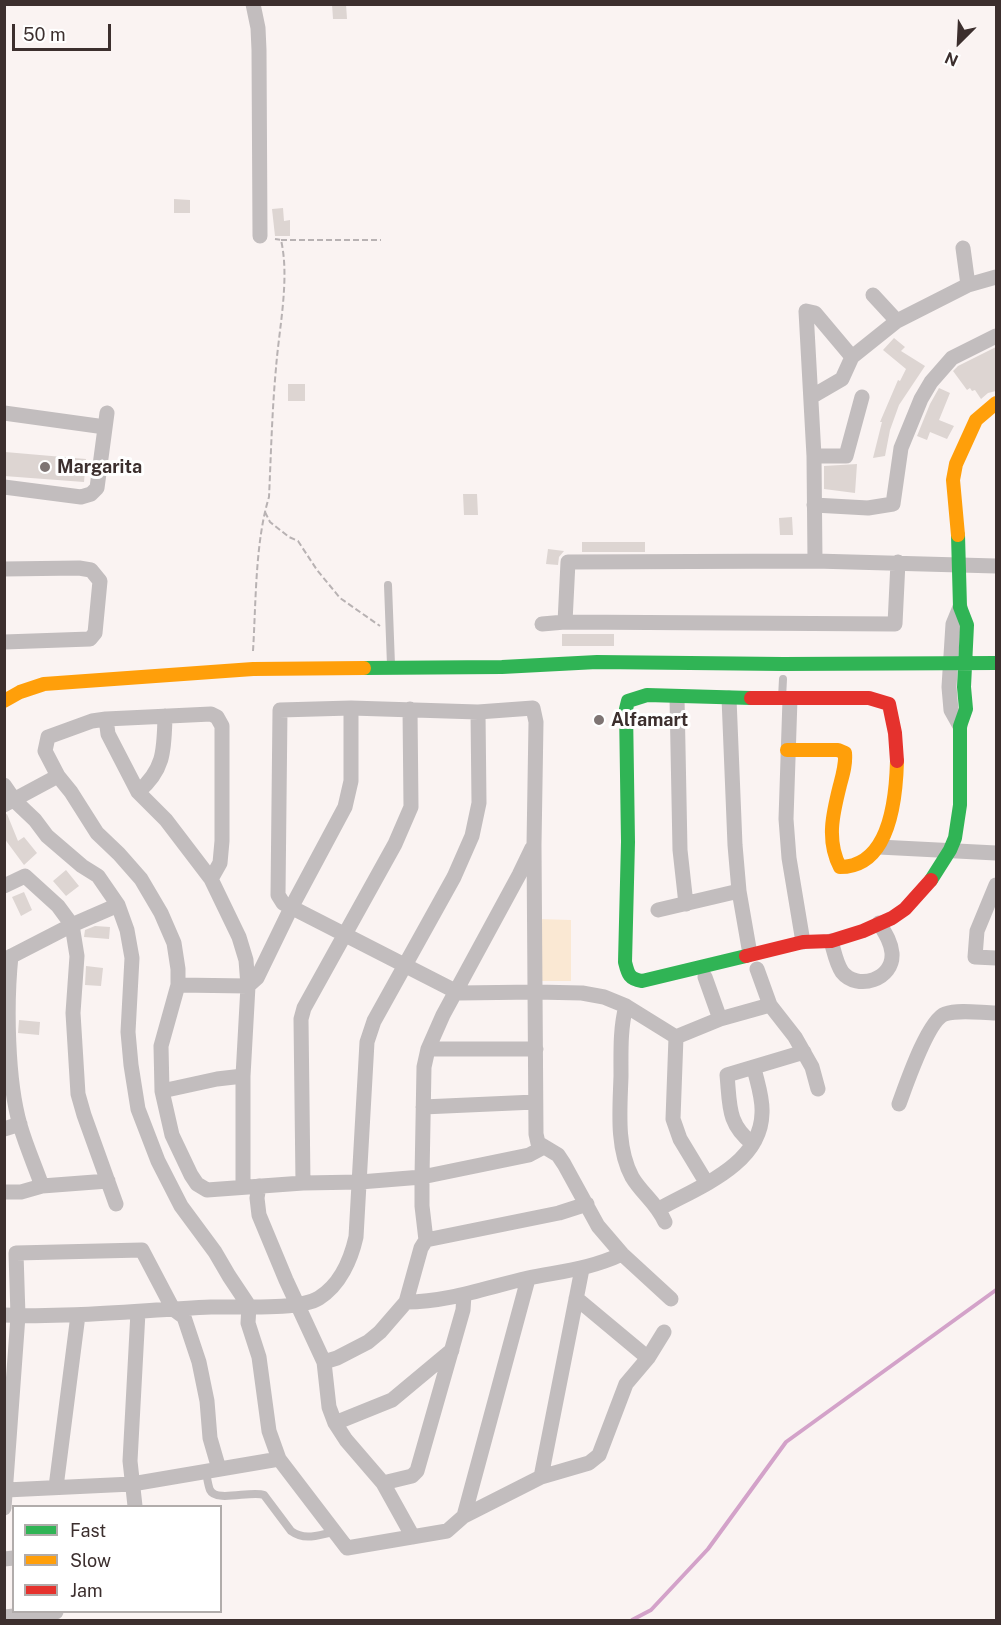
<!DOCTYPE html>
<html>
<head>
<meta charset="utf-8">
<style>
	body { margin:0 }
	#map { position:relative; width:1001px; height:1625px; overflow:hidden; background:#faf3f2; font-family:"Public Sans",sans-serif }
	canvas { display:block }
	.frame { position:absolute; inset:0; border:6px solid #3c2f2e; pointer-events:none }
	.legend { position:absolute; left:12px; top:1505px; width:210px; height:108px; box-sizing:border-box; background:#fff; border:2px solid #b1acab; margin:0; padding:8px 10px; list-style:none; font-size:18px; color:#3c2f2e }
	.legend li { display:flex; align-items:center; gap:12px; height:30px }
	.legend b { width:30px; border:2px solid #b1acab }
	.north { position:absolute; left:929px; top:12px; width:60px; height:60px; -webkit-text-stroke:4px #fff; paint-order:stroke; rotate:204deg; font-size:16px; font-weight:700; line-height:24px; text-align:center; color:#3c2f2e }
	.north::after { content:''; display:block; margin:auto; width:21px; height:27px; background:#3c2f2e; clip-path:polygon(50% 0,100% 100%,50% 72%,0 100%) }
	.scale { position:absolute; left:12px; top:24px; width:99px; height:27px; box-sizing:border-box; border:3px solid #3c2f2e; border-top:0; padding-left:8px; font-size:18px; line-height:21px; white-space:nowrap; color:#3c2f2e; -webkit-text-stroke:4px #fff; paint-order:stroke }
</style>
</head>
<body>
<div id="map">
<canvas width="1001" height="1625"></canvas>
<div class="frame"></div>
<ul class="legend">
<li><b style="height:8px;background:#30b455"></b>Fast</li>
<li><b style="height:8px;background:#ff9f0a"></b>Slow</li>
<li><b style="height:8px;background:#e5322d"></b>Jam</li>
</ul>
<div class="north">N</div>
<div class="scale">50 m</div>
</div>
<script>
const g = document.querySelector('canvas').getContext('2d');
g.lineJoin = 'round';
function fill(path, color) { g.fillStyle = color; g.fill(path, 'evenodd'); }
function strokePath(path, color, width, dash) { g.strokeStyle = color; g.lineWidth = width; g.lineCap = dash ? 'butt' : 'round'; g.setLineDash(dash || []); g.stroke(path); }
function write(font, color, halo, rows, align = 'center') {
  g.font = font + ' "Public Sans",sans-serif'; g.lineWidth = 6; g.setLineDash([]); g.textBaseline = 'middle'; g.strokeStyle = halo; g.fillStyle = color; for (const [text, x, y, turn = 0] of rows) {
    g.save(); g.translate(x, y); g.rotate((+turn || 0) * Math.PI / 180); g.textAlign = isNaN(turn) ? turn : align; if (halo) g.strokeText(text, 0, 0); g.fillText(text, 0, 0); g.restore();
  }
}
fill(new Path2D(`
	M538 919 571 920V981H538Z`), '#fae8d3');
strokePath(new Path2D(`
	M632 1620 651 1610 708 1549 786 1442 996 1290`), '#d3a2c9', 4);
fill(new Path2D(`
	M332 4H346L347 19H333Z
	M174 199 190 200V213H174Z
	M283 208 284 221 290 220V236H275L272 209Z
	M894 338 905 347 901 351 925 366 899 405 890 430 885 456 873 458 882 422H880L898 380 900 381 906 369 883 350Z
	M996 347V391L988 393 981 399 975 390 972 391 970 388 967 390 953 371 958 366Z
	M288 384H305V401H288Z
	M939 388 950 393 939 420 954 426 947 439 930 432 927 440 917 436 930 404Z
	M5 452 86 459 84 482 4 476Z
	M857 464 855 493 824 489V466Z
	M463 494H477L478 515H464Z
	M792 517 793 535H780L779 518Z
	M582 542H645V552H582Z
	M548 549 564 551 559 557 558 565 546 564Z
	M562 634H614V646H562Z
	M7 814 18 841 24 837 37 853 24 865 4 838V815Z
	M66 870 79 886 66 896 53 881Z
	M24 892 32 910 21 916 12 897Z
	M95 926 110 927 109 939 84 937 85 930Z
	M86 966 103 968 101 986 85 985Z
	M19 1020 40 1022 39 1035 18 1033Z`), '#ddd5d2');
strokePath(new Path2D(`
	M281 240H381
	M265 512 270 522 289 537 298 541 317 570 340 598 380 626
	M253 651C256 604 255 542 269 497 271 454 272 411 276 368 279 328 290 279 281 240L275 239`), '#b8b2b3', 2, [6, 3]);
strokePath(new Path2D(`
	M388 585 391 665
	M782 698 783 679
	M206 1472C207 1477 208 1485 210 1490 216 1503 252 1490 264 1495L291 1531C305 1541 318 1535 333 1532`), '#c2bdbe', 8);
strokePath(new Path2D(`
	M253 4 258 28 259 50 260 236
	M963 248 968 285
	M873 295 897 321
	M811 397 842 379 852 357 897 321 968 285 996 277
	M4 413 105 427
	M814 456H846L862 397
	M4 487 81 497 91 494 97 488 107 413
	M814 505 868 508 893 504 901 448 921 399 931 382 952 358 996 336
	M815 561 814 456 806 311 815 313 852 357
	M4 569 79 568 91 570 100 581 95 633 90 639 4 642
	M960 607 953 624 949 687 951 710 960 726
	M565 622 568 562 815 561 996 566
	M542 624 565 622 895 624 898 562
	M677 697 680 850 686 904
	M729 698 735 845 739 891 750 954
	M790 699 786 819 789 858 803 942
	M106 719 108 734 138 792 166 820 211 879 239 937 246 960 248 986 243 1076V1187
	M4 785 15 801 35 820 47 836 82 866 98 876 118 905 127 930 132 958 128 1032 131 1065 138 1109 158 1161 181 1206 215 1252 229 1276 249 1306 248 1323 259 1357 269 1431 279 1459 347 1548 447 1531 464 1516 541 1477 589 1463 599 1455 626 1384 648 1358 664 1332
	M138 792C165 769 164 749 165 716
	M4 805 58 776
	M879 847 996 853
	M211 879 220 863 222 841V726L217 717 211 714 106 719 92 721 48 737 45 751 58 776 71 792 97 833 119 854 141 879 161 913 174 943 178 969V985L161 1046 162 1091 172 1135 191 1175 197 1184 207 1190 303 1183 360 1182 422 1177 529 1155 544 1147
	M996 885 977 931 975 957 996 958
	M4 886 25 876 58 906 72 925 77 956 73 1013 78 1094 84 1115 116 1204
	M658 910 739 891
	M831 941C834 951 836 963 842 972 857 991 894 980 892 953 891 942 885 933 879 923
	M11 956C6 1004 7 1080 20 1125 26 1146 35 1166 42 1186
	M4 960 72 925 118 905
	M757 969 770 1005 795 1037 812 1067 818 1089
	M705 977 720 1019
	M178 985 248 986 257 978 291 908 345 807 351 781V708
	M626 1006C620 1029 621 1052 621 1076 620 1109 616 1147 632 1177 642 1194 656 1202 665 1222
	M676 1037 673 1119 680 1139 706 1182
	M676 1037 720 1019 770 1005
	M428 1049H536
	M162 1091 217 1079 243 1076
	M899 1104C906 1085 928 1020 945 1014 960 1009 981 1013 996 1013
	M423 1107 535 1102
	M4 1129 20 1124
	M753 1144C727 1124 730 1105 727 1075L804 1052
	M303 1183 301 1019 304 1008 395 844 411 807 410 709
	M259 1186 257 1198 259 1215 286 1280 324 1362 329 1407 335 1423 346 1440 383 1483 413 1537
	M4 1192H21L42 1186 108 1181
	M659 1209C698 1187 761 1165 762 1113 763 1098 757 1082 754 1068
	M426 1240 559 1213 587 1204
	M576 1298 648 1358
	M671 1299 622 1254 598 1226 564 1164 558 1155 538 1143 536 1134 534 845 536 722 533 708 478 712 351 708 280 710 278 895 283 903 459 993 536 992 582 993 604 997 626 1006 676 1037
	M406 1302C449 1302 488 1287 528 1278 562 1271 590 1269 622 1254
	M4 1315C73 1318 142 1310 211 1307 238 1306 298 1311 319 1298 340 1285 351 1259 356 1237L367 1042 374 1021 454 877 472 836 479 803 478 712
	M324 1362 337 1358 368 1342 380 1332 406 1302 421 1248 426 1240 422 1206V1177L424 1067 428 1049 443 1015 519 875 532 848
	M335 1423 392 1400 452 1350
	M541 1477 582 1269
	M383 1483 412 1476 417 1471 463 1310 464 1295
	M56 1487 78 1315
	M6 1490 132 1484 279 1459
	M135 1506 130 1461 138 1312
	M4 1508 18 1316 16 1253 142 1250 173 1309 184 1317 199 1362 207 1401 210 1438 219 1469
	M464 1516 528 1279
	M4 1559 14 1558
	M4 1617 56 1612`), '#c2bdbe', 15);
strokePath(new Path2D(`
	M364 668 502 667 597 662 783 664 996 663
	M931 880 950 850 955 838 960 805V726L966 709 964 687 967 625 960 607 958 535
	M746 956 642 981C629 979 628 974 625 962L628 842 626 709 628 701 647 695 751 698`), '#30b455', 14);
strokePath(new Path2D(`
	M958 535 953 480 956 464 976 420 996 403
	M4 701 20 692 44 684 253 669 364 668
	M787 750H838L845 753C846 764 843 774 840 785 833 813 826 840 840 867 890 867 896 799 897 761`), '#ff9f0a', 14);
strokePath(new Path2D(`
	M751 698H869L889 704 895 733 897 761
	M746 956 803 942 831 941 863 931 892 918 905 909 931 880`), '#e5322d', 14);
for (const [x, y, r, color] of [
	[45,467,6,"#7e7473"],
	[599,720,6,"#7e7473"]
]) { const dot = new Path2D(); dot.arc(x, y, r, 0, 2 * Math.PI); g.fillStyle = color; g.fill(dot); strokePath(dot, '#fff', 2); }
write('bold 18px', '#3c2f2e', '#fff', [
	["Margarita",57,467],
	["Alfamart",611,720]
], 'left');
</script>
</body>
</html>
